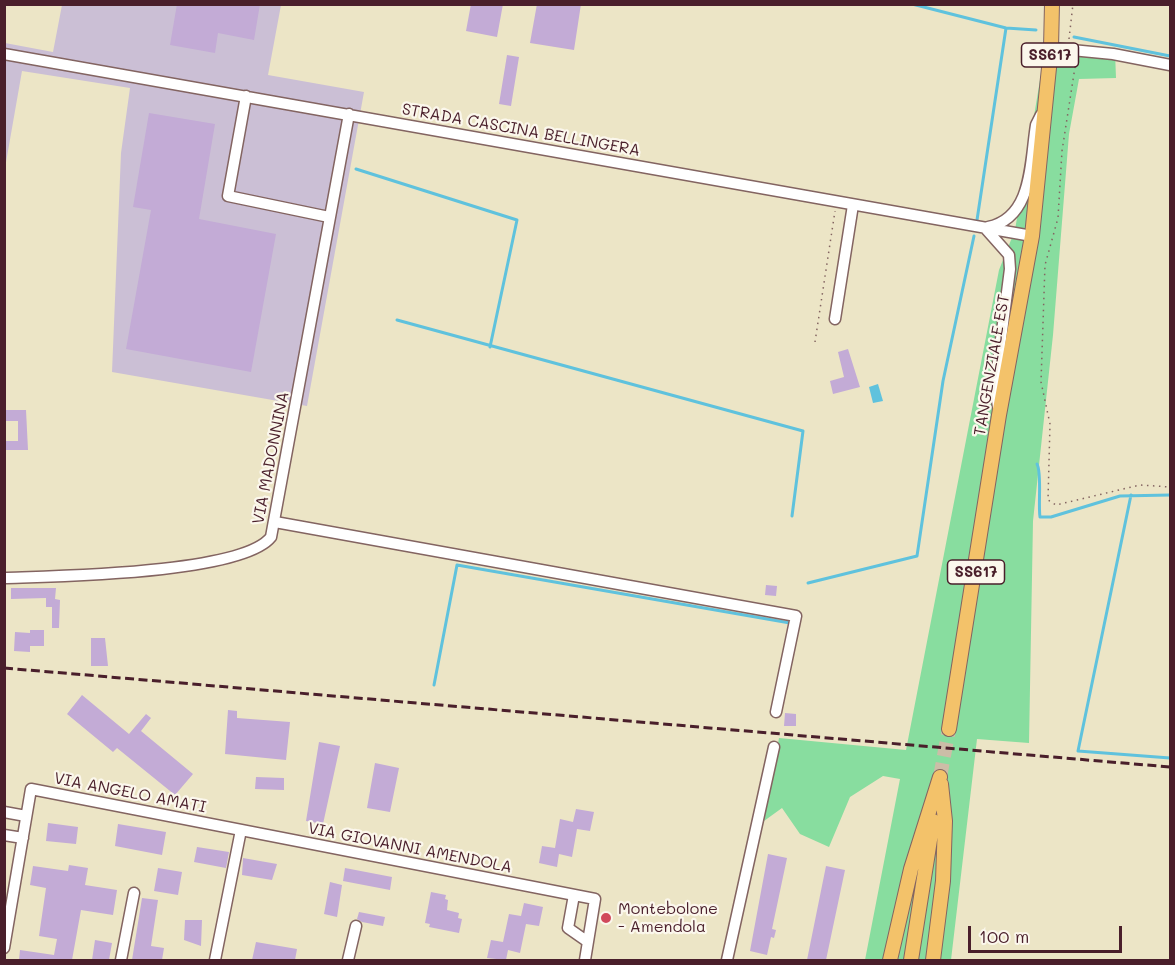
<!DOCTYPE html>
<html>
<head>
<meta charset="utf-8">
<style>
	body { margin:0 }
	#map { position:relative; width:1175px; height:965px; overflow:hidden; background:#ece5c6; font-family:Mali,sans-serif }
	canvas { display:block }
	.frame { position:absolute; inset:0; border:6px solid #4a1f2b; pointer-events:none }
	.scale { position:absolute; left:968px; top:926px; width:154px; height:27px; box-sizing:border-box; border:3px solid #4a1f2b; border-top:0; padding-left:8px; font-size:18px; line-height:21px; white-space:nowrap; color:#4a1f2b; -webkit-text-stroke:4px #fbf7ec; paint-order:stroke }
</style>
</head>
<body>
<div id="map">
<canvas width="1175" height="965"></canvas>
<div class="frame"></div>
<div class="scale">100 m</div>
</div>
<script>
const g = document.querySelector('canvas').getContext('2d');
g.lineJoin = 'round';
function fill(path, color) { g.fillStyle = color; g.fill(path, 'evenodd'); }
function strokePath(path, color, width, dash) { g.strokeStyle = color; g.lineWidth = width; g.lineCap = dash ? 'butt' : 'round'; g.setLineDash(dash || []); g.stroke(path); }
function write(font, color, halo, rows, align = 'center') {
  g.font = font + ' Mali,sans-serif'; g.lineWidth = 4.5; g.setLineDash([]); g.textBaseline = 'middle'; g.strokeStyle = halo; g.fillStyle = color; for (const [text, x, y, turn = 0] of rows) {
    g.save(); g.translate(x, y); g.rotate((+turn || 0) * Math.PI / 180); g.textAlign = isNaN(turn) ? turn : align; if (halo) g.strokeText(text, 0, 0); g.fillText(text, 0, 0); g.restore();
  }
}
fill(new Path2D(`
	M62 5H281L268 75 364 92 307 406 112 372 121 153 130 88 22 71 5 168V43L53 52Z`), '#cbbfd5');
fill(new Path2D(`
	M1046 44 1115 52 1116 78 1079 79 1069 134 1053 335 1033 521 1029 743 977 739 951 960H865L900 779 883 776 850 797 829 847 800 834 782 808 764 821 779 738 906 750 999 270 1015 230Z`), '#88dd9f');
fill(new Path2D(`
	M878 384 883 401 873 403 869 387Z`), '#5fc2dd');
strokePath(new Path2D(`
	M912 4 1006 28 1036 30
	M1074 37 1170 56
	M356 169 517 220 490 347
	M977 220 1006 28
	M397 320 803 431 792 516
	M1037 464C1042 472 1038 504 1040 517H1051L1120 496 1170 495
	M1131 495 1078 751 1170 758
	M808 583 917 556 943 381 974 236
	M434 685 457 565 790 623`), '#5fc2dd', 3);
fill(new Path2D(`
	M177 4H260L254 40 218 33 215 53 170 45Z
	M471 4H503L497 37 466 31Z
	M537 4H581L574 50 530 43Z
	M507 55 519 57 511 106 499 104Z
	M149 113 215 124 199 219 276 234 251 372 126 349 151 210 133 207Z
	M848 349 860 387 833 394 830 381 844 377 838 352Z
	M4 410H26L28 450H4V441H18V421H4Z
	M766 585 777 586 776 596 765 595Z
	M11 588H56L55 599 60 600 59 628H52V607H46V598L11 599Z
	M30 630H44V646H30V652L14 651 15 632 30 633Z
	M91 638H105L108 666H91Z
	M82 695 129 734 146 714 151 718 141 731 193 774 175 795 117 748 113 752 67 714Z
	M228 710 237 711V718L290 722 286 760 225 754Z
	M785 713 796 714V726H784Z
	M319 742 340 746 323 824 306 821Z
	M375 763 399 768 390 812 367 808Z
	M256 777 284 778V790L255 789Z
	M576 809 594 812 590 831 577 829 572 857 559 854 557 867 539 863 542 846 555 848 560 819 573 822Z
	M48 823 78 827 76 844 46 841Z
	M118 824 166 832 162 855 115 846Z
	M197 847 229 852 226 868 194 862Z
	M768 854 787 858 772 929 776 930 774 938 771 937 767 955 750 951Z
	M243 858 277 864 272 880 242 875Z
	M69 865 88 868 85 885 117 890 113 915 81 910 72 960H19L20 950 54 955 57 939 39 936 46 888 30 885 33 866 68 871Z
	M826 866 845 870 826 960H807Z
	M158 868 182 872 178 895 154 891Z
	M345 868 392 877 390 890 343 881Z
	M330 882 342 885 337 917 324 914Z
	M431 892 446 895 445 899 448 900 447 910 459 913 458 918 462 919 459 933 429 927 430 924 425 923Z
	M142 898 158 900 151 946 164 948 162 960H132Z
	M524 903 543 907 539 926 526 924 520 953 508 950 506 960 487 958 491 940 503 942 509 914 521 916Z
	M359 912 385 917 383 926 362 922 357 919Z
	M185 920H202L201 946 184 940Z
	M95 940 112 943 109 960H92Z
	M256 942 297 949 295 960H252Z`), '#c3abd6');
strokePath(new Path2D(`
	M940 777 949 729`), '#ccbda7', 14, [14, 7]);
const minor = new Path2D(`
	M1051 48 1113 54 1170 65
	M4 54 1032 236
	M246 96 228 196 329 217
	M988 227C1033 218 1030 162 1036 125L1041 115
	M985 228 1009 255 1010 269 995 386 998 407
	M835 319 853 205
	M275 522 796 616 776 712
	M4 578C55 576 242 574 271 537L349 114
	M4 812 26 816
	M4 835 23 838
	M574 895 568 928 588 942
	M4 948 31 789 595 899 585 960
	M121 960 134 893
	M215 960 241 830
	M348 960 356 926
	M727 960 774 747`);
const major = new Path2D(`
	M949 729 999 415 1032 236 1051 48 1052 4
	M890 960 911 869 940 777
	M911 960 933 821
	M933 960 943 881 945 821 941 784`);
strokePath(minor, '#836461', 13);
strokePath(major, '#836461', 16);
strokePath(new Path2D(`
	M1069 39 1073 4
	M1073 61 1075 67 1062 151 1058 218 1045 265 1041 382 1050 424 1048 500 1056 505 1140 485 1170 487
	M815 342 835 211`), '#836461', 1.5, [1.5, 4.5]);
strokePath(minor, '#fff', 10);
strokePath(major, '#f3c26a', 14);
strokePath(new Path2D(`
	M4 668 1170 767`), '#4a1f2b', 3, [9, 4.5]);
for (const [x, y, r, color] of [
	[606,918,6,"#d1495b"]
]) { const dot = new Path2D(); dot.arc(x, y, r, 0, 2 * Math.PI); g.fillStyle = color; g.fill(dot); strokePath(dot, '#fbf7ec', 2); }
for (const [x, y, w] of [
	[1050,55,57],
	[976,572,57]
]) { const box = new Path2D(); box.roundRect(x - w / 2, y - 12, w, 24, 4.5); g.fillStyle = '#fbf7ec'; g.fill(box); strokePath(box, '#4a1f2b', 1.5); }
write('bold 15px', '#4a1f2b', null, [
	["SS617",1050,55],
	["SS617",976,572]
]);
write('16px', '#4a1f2b', '#fbf7ec', [
	["STRADA CASCINA BELLINGERA",521,130,10],
	["TANGENZIALE EST",992,365,-80],
	["VIA MADONNINA",271,458,-79],
	["VIA ANGELO AMATI",130,793,11],
	["VIA GIOVANNI AMENDOLA",410,848,11]
]);
write('16px', '#4a1f2b', '#fbf7ec', [
	["Montebolone",618,909],
	["- Amendola",618,927]
], 'left');
</script>
</body>
</html>
